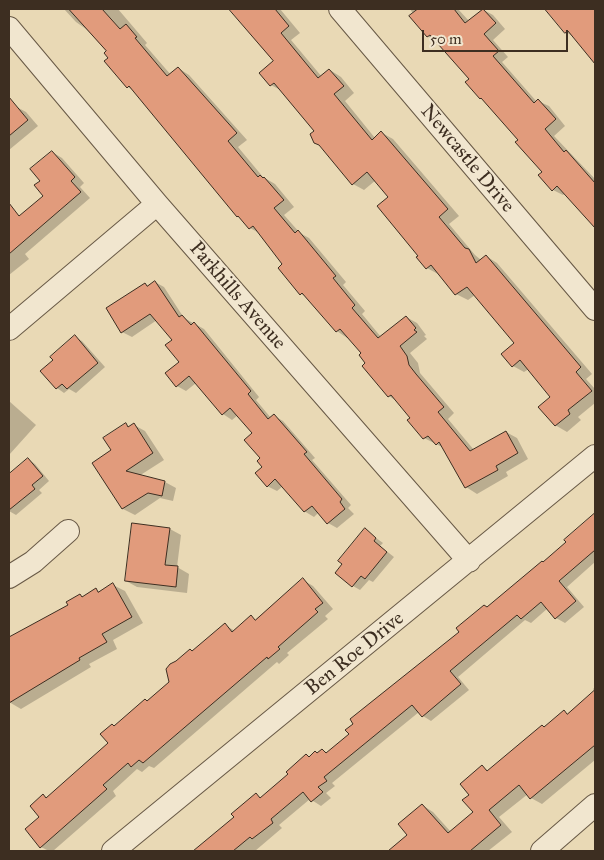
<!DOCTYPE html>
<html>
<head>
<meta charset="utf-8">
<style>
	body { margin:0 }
	#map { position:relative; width:604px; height:860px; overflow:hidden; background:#e9d9b5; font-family:"IM FELL Great Primer",serif }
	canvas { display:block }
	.frame { position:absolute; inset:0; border:10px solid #3d2e21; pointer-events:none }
	.scale { position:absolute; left:422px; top:30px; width:146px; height:22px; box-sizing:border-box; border:2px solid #3d2e21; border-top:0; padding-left:6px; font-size:15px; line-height:18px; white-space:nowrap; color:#3d2e21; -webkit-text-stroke:4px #f1e6cf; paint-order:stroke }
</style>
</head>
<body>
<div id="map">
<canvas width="604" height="860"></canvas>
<div class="frame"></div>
<div class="scale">50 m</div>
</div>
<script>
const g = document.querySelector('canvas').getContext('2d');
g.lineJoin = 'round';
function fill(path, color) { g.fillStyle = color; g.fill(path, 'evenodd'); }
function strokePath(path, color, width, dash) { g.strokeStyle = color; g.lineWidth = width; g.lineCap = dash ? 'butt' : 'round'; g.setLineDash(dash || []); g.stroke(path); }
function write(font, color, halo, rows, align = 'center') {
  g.font = font + ' "IM FELL Great Primer",serif'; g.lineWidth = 4; g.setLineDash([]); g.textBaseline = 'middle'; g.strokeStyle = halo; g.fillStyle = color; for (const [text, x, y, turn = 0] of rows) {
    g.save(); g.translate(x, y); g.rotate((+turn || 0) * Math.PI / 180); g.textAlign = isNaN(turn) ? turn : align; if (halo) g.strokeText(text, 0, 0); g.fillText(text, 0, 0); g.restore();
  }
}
fill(new Path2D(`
	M64 9H118L147 43 145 45 171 75 178 68 189 75 247 140 238 147 263 177 275 184 294 207 284 215 300 233 309 238 346 282 343 285 365 311 362 314 381 337 406 317 417 323 426 335 424 336 427 339 410 353 418 363 420 373 454 413 448 419 474 450 506 432 517 438 528 459 506 472 508 476 477 494 466 487 444 448 424 438 409 420 412 418 398 402 389 396 367 363 363 354 349 337 347 338 337 331 309 298 301 294 284 264 261 234 250 228 134 91 128 87 108 51 86 29 76 22Z
	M230 9H280L300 33 291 40 322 77 330 70 341 77 354 93 345 101 375 138 382 133 393 139 459 216 449 224 475 255 481 260 486 256 497 263 592 374 586 379 595 389V403L578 417 581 420 567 432 555 425 552 397 529 369 524 372 513 366 516 344 475 295 468 300 456 294 439 273 438 274 427 268 390 197 376 180 364 190 353 184 316 131 282 91 271 85 275 61Z
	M410 9H458L469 21 482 9 493 15 505 29 493 40 508 57 502 62 537 102 538 101 549 106 565 126 554 136 595 179V226L566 193 563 195 553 190 543 172 519 140 485 101 481 98 471 79 438 43 427 36Z
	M547 9H595V62L574 37 566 32Z
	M9 102 13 107 15 106 26 112 38 126 9 150Z
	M52 152 62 158 84 183 80 187 90 198 25 254 29 259 9 275V221L17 214 20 216 45 196 42 181Z
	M155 282 164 287 184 318 204 329 259 397 256 400 271 418 274 416 283 421 315 458 312 460 351 505 348 508 354 514 337 528 328 523 319 512 314 517 304 511 283 486 277 491 267 486 262 458 253 433 238 415 232 420 223 414 196 383 186 391 177 386 181 362 173 340 157 320 132 337 122 332 145 284 149 286Z
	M75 337 82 341 105 367 76 393 69 389 64 393 57 388 55 361Z
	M9 401 36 425 9 455Z
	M126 425 130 428 134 425 145 431 164 460 139 476 165 482 176 488 173 501 160 498 135 515 123 509 94 463 113 451Z
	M28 459 35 464 49 481 39 490 42 493 16 515 9 511V475Z
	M591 518 595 520V562L567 587 584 607 565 623 556 618 548 608 531 623 525 620 458 677 469 690 431 721 423 716 419 712 332 783 335 786 326 793 331 798 321 806 310 799 279 825 282 828 255 851H195L236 817 256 795 262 798 310 758 322 750 328 753 350 734 488 608 544 563Z
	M170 529 181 535 177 567 189 574 187 593 137 587 126 581Z
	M365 530 383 543 380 546 394 557 373 582 369 580 360 590 353 586Z
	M303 580 313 586 333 609 325 616 328 619 287 653 289 655 279 664 277 662 154 768 149 766 142 772 137 769 113 791 116 796 53 851H49L41 847 40 817 44 796 48 798 109 743 113 725 115 727 170 682 193 652 225 625 235 631 251 617 256 620Z
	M113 585 125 591 143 623 113 640 117 649 89 664 91 667 21 709 9 702V638L31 628 69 605 80 596 83 597 96 590 100 592Z
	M595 687V760L542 804 531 798 528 794 499 817 512 832 488 851H390L409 835 422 805 433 812 451 832 475 812 470 795 482 767 489 771 564 712 568 714 595 692 593 689Z`), '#0003');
const building = new Path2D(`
	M69 9H102L120 29 126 24 137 37 135 38 167 76 178 67 237 133 228 141 258 177 260 175 263 178 264 177 284 200 274 208 295 233 298 230 336 276 333 278 355 305 352 308 378 338 406 316 416 328 414 330 417 332 400 346 407 356 409 365 416 374 444 407 438 412 470 451 506 431 518 453 496 466 498 470 465 488 439 442 436 445 428 436 423 439 407 420 410 418 391 395 388 397 362 366 365 363 359 355 361 353 340 329 336 332 302 293 300 295 278 268 282 264 253 226 249 229 238 216 237 217 129 86 127 88 104 61 108 58 104 53 106 51Z
	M229 9H275L289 26 281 33 318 78 329 69 344 86 334 94 372 140 381 131 448 209 439 217 465 248 469 249 476 263 486 255 581 367 576 372 592 391 568 410 570 414 555 426 538 407 550 397 520 360 512 367 501 354 514 343 467 287 455 295 431 265 426 269 416 257 418 256 377 206 388 197 367 172 352 185 319 145 314 143 310 134 314 131 274 83 270 86 259 73 273 61Z
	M418 9H454L465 23 483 9 496 23 484 34 499 51 493 56 534 103 538 99 556 119 545 129 564 152 566 150 595 183V228L557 186 552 191 538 175 542 172 515 142 518 140 481 98 480 99 465 82 469 79 430 35 427 37 409 16Z
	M545 9H595V64L568 31 565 33Z
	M9 97 28 120 9 136Z
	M52 151 75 177 71 181 81 192 9 254V203L19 216 43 196 34 185 40 181 30 169Z
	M155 281 179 317 182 315 191 325 194 322 251 391 248 394 268 419 274 414 307 452 304 454 342 499 340 502 345 509 327 524 312 506 304 512 275 479 267 487 255 473 262 467 257 461 260 458 244 440 252 433 230 408 222 415 189 376 176 387 165 373 179 362 165 345 172 340 150 314 121 333 106 308 145 283 147 286Z
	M75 335 98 363 67 389 62 384 56 389 40 371 53 360 50 357Z
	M126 423 128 427 134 423 153 453 126 471 165 481 162 496 148 493 122 509 92 463 111 450 103 438Z
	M28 458 43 476 32 485 35 489 9 510V474Z
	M595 513V550L559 581 576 601 555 619 541 602 521 619 517 615 450 671 461 684 422 717 412 705 324 777 327 781 318 787 323 792 311 802 303 792 271 819 273 823 252 839 250 837 233 851H193L234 817 231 814 256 793 260 798 288 774 286 772 306 754 309 757 315 751 317 753 322 749 326 753 349 734 345 730 353 724 350 719 459 632 456 628 484 605 487 607 542 561 543 562 566 542 564 540Z
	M132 523 170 528 165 565 178 566 176 587 125 581Z
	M365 528 376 538 374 541 387 552 365 579 361 576 352 587 335 573 342 564 338 561Z
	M303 578 323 603 315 609 318 612 278 647 280 649 268 659 267 657 143 763 139 760 131 767 128 763 103 785 107 789 40 848 25 829 39 817 30 806 43 794 46 798 108 743 100 734 112 724 114 726 145 699 147 701 169 682 166 669 170 664 176 661 190 649 192 651 225 623 232 632 251 615 255 620Z
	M113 583 132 617 102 634 107 642 79 658 80 660 9 703V637L68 605 66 602 80 594 82 597 96 588 98 592Z
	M595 690V745L530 799 519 785 489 810 501 825 470 851H388L407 835 398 824 422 804 448 833 473 812 462 800 469 795 460 784 482 765 487 771 542 725 544 727 564 710 567 714Z`);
fill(building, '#e19b7c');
strokePath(building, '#3d2e21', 1);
const minor = new Path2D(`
	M340 9 595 309
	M9 28 157 204 469 561
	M9 329 157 204
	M9 577 33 562 68 531
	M113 851 595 456
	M542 851 595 805`);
strokePath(minor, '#685946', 24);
strokePath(minor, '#f1e6cf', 22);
write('20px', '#3d2e21', '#f1e6cf', [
	["Newcastle Drive",467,159,50],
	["Parkhills Avenue",237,296,49],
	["Ben Roe Drive",355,654,-39]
]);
</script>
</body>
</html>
